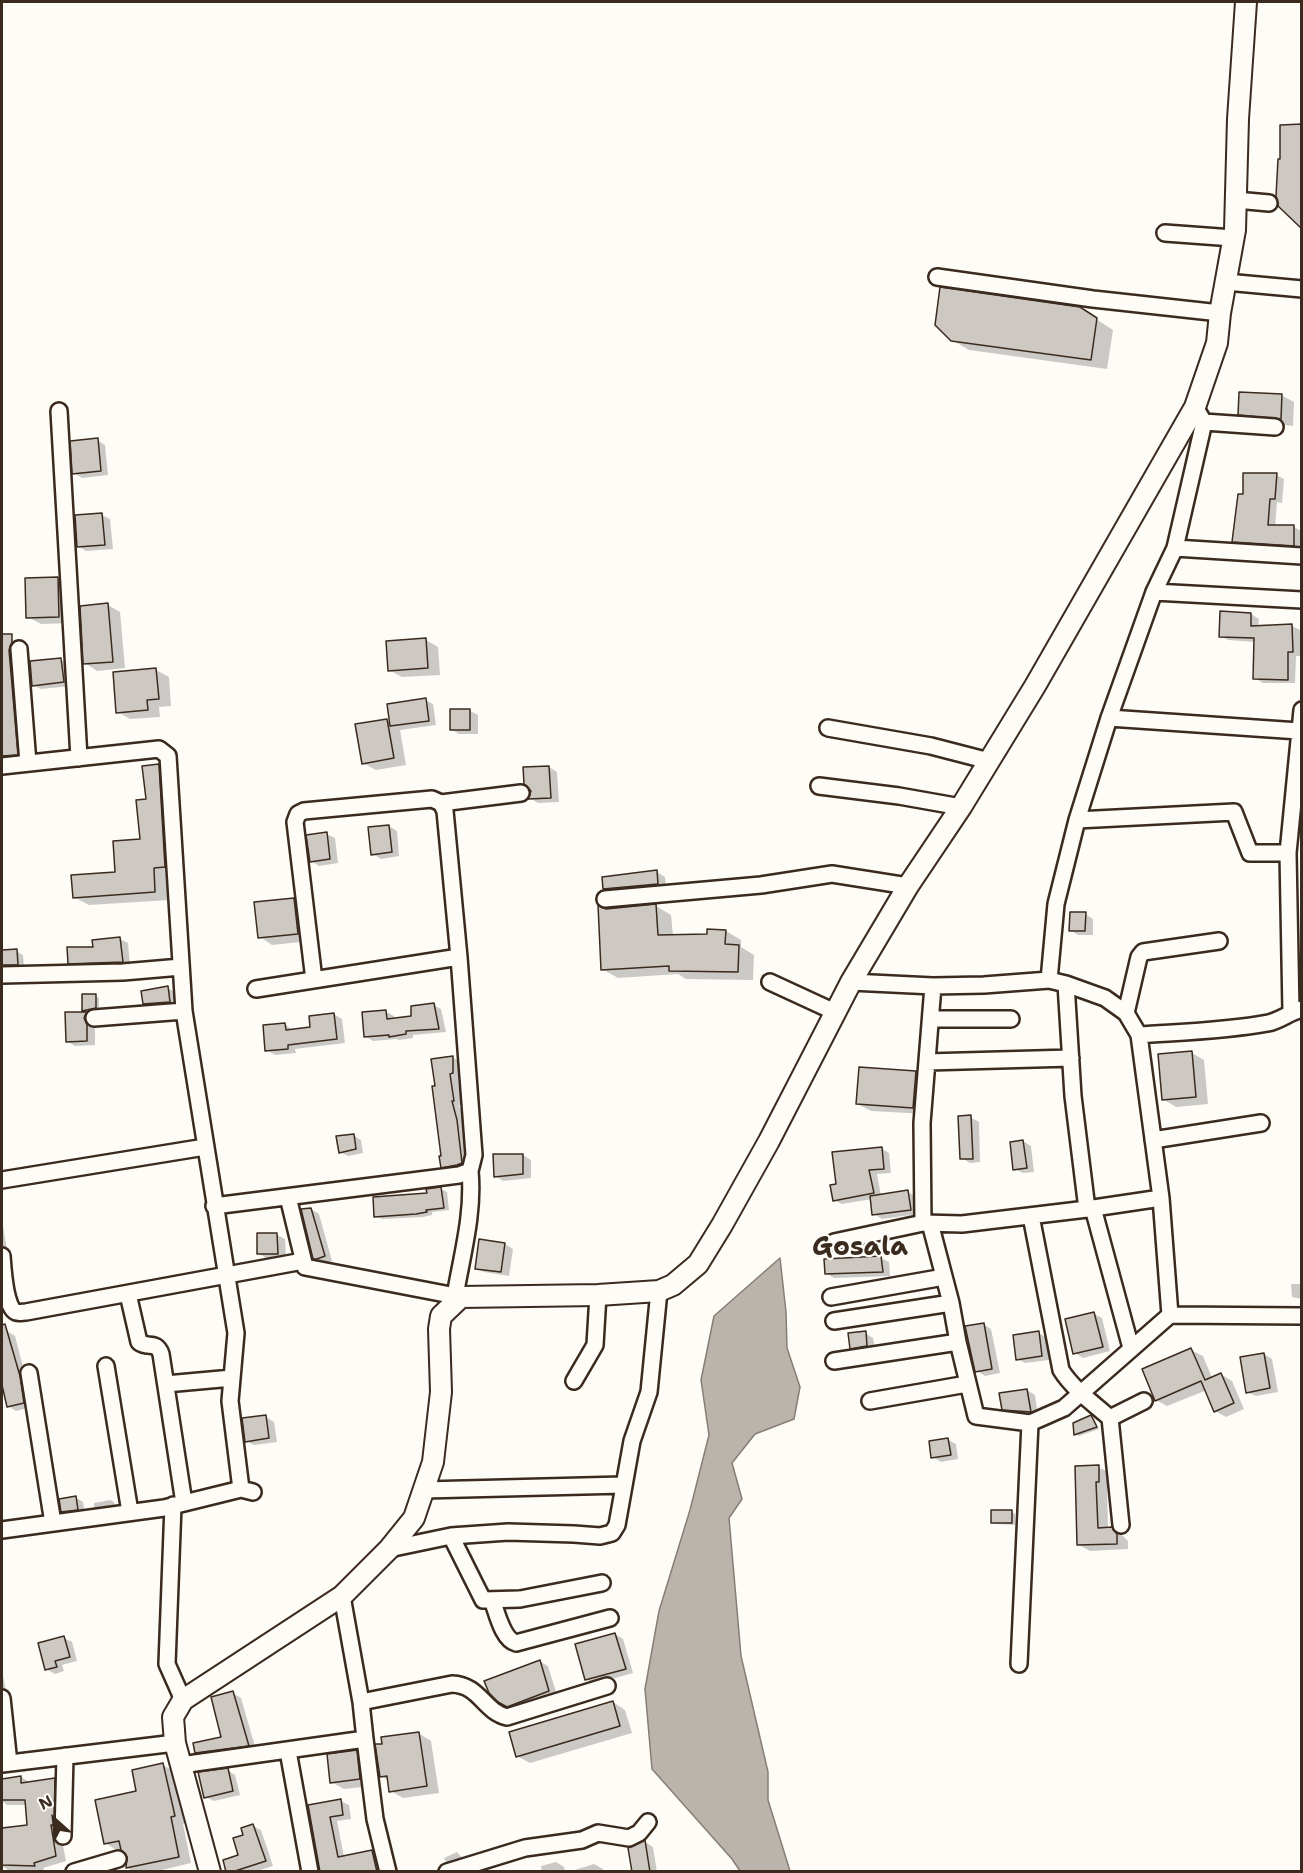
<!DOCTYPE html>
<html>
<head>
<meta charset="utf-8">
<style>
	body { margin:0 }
	#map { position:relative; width:1303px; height:1873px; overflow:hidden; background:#fdfcf7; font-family:"Shantell Sans",sans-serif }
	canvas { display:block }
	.frame { position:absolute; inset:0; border:3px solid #3b2a1e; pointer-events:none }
	.north { position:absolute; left:24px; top:1789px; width:60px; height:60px; -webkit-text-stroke:4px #fdfcf7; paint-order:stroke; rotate:333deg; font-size:16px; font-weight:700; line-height:24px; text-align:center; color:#3b2a1e }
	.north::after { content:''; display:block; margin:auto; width:21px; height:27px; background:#3b2a1e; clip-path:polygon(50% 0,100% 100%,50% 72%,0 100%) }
</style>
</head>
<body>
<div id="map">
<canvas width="1303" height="1873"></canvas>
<div class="frame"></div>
<div class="north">N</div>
</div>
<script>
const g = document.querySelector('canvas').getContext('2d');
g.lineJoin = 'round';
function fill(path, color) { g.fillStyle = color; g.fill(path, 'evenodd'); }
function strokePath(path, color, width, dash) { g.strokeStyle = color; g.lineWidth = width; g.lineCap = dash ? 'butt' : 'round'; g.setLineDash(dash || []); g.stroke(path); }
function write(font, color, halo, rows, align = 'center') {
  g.font = font + ' "Shantell Sans",sans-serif'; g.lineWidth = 4.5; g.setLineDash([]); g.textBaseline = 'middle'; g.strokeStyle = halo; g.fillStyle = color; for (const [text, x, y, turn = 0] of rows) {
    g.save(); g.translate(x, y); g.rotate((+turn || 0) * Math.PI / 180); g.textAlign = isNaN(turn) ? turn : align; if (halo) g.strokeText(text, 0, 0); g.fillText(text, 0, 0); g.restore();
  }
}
const water = new Path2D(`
	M780 1258 786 1312 787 1348 800 1387 794 1419 755 1434 732 1463 742 1499 729 1518 741 1656 768 1772V1800L790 1871H740L732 1859 652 1769 645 1689 659 1611 690 1510 709 1435 701 1380 714 1316Z`);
fill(water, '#bbb4ad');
strokePath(water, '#887d74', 1.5);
fill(new Path2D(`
	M1079 308 1113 330 1107 369 969 350 952 340Z
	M1281 395 1294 402 1293 426 1252 421 1240 414Z
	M97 440 105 445 108 475 82 478 74 473Z
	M1276 475 1284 479 1282 503 1277 502 1275 527H1294L1301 531V549L1241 545 1233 541 1244 495Z
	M102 515 110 519 113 549 86 551 78 546Z
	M58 579 71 586 72 623 41 624 28 617Z
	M108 605 120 612 125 668 97 671 85 663Z
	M1251 614 1259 619 1258 627 1292 626 1300 630 1301 656H1296L1295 683H1263L1255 678V642L1228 640 1220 636Z
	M426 640 438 647 440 675 402 677 389 670Z
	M9 650 22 658 30 761 2 771V651Z
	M61 660 69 665 71 686 41 689 33 685Z
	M156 670 169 677 171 706 159 707 160 717 130 719 118 712Z
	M425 700 433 704 436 725 400 730 406 765 376 770 363 763 387 721 391 723Z
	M470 711 478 715V734H459L451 729Z
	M158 766 173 774 179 875H168L170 900 89 905 74 897 116 874 142 840 147 800Z
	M549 767 557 772 559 802 538 803 530 798 532 791Z
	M389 826 397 831 399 856 381 859 373 854Z
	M326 834 335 838 338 863 319 866 311 861Z
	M657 872 665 877 666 888 613 893 605 889Z
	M293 900 306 907 310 941 272 945 260 937Z
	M656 906 671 915 673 936H708L726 931 741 940V947L754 955 753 980 686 979 678 974 618 978 602 969 606 910Z
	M1085 914 1093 919V935H1078L1070 930Z
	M120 939 128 943 130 966 77 967 69 963 94 948Z
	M16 951 23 955 24 968 2 973V952Z
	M168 988 176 993 178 1006 152 1008 144 1003Z
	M95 996 99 998V1010L86 1012 83 1010Z
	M433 1005 441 1009 446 1032 413 1035V1038L399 1040 396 1039 373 1041 365 1036 386 1012 394 1016V1020L413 1017Z
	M86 1013 94 1018 92 1024 95 1030V1045L75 1046 67 1041 66 1014ZM84 1016H87L83 1026 80 1025Z
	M334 1014 342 1019 345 1043 295 1049 296 1053 275 1055 267 1050 285 1024 293 1031 312 1029Z
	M1192 1053 1204 1060 1208 1104 1176 1107 1163 1099Z
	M453 1058 461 1062V1077L458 1078 462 1105H459L465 1126 470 1167 450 1171 442 1167 443 1157 437 1087Z
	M860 1069 916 1072 929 1079 926 1114 871 1111 858 1104Z
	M970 1117 979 1122 980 1162 970 1163 962 1158Z
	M353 1135 361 1140 363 1153 348 1156 340 1152Z
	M1023 1141 1031 1146 1034 1172 1023 1173 1015 1169Z
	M881 1148 889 1153 891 1173 877 1174 881 1196 908 1192 916 1197 918 1214 882 1219 874 1214 872 1199 842 1204 834 1200Z
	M523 1155 531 1160V1178L503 1181 495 1176Z
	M441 1189 447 1192 449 1210 432 1212V1215L423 1217 382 1219 376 1216Z
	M311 1209 319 1214 332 1261 326 1263 314 1258Z
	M2 1220 8 1256 2 1275Z
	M277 1235 285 1239 286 1258H266L258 1253Z
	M505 1244 513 1249 509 1276 484 1272 476 1268Z
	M881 1258 889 1262 890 1276 834 1278 826 1273Z
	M1291 1284H1302V1299L1292 1297Z
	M1094 1314 1102 1318 1110 1351 1083 1358 1075 1353Z
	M983 1324 991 1329 1000 1373 985 1376 977 1371Z
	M7 1331 15 1336 27 1382 31 1407 16 1411 8 1406 2 1380V1333Z
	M865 1333 873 1338 875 1350 859 1352 851 1348Z
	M1039 1333 1047 1338 1049 1360 1025 1363 1017 1359Z
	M1191 1350 1203 1356 1212 1378 1221 1374 1232 1381 1244 1409 1226 1417 1215 1411 1207 1390 1167 1406 1156 1400Z
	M1264 1354 1272 1359 1278 1392 1256 1396 1247 1392Z
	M1027 1390 1035 1395 1038 1416 1012 1413 1003 1409Z
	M1091 1416 1094 1418 1099 1429 1079 1436 1075 1434Z
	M266 1417 274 1422 277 1442 254 1445 246 1441Z
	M948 1440 956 1444 958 1459 941 1462 933 1457Z
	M1098 1467 1110 1473V1488H1107L1108 1529 1123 1536 1128 1541V1549L1090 1551 1079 1545Z
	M75 1497 83 1502 85 1514 71 1516 63 1511Z
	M110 1500 114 1502 115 1507 98 1509 94 1507V1503Z
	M1012 1512 1015 1514V1525L996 1524 992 1522Z
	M615 1634 623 1639 633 1673 594 1684 586 1679Z
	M64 1638 72 1642 77 1661 62 1665 64 1671 55 1674 46 1669Z
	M539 1661 548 1666 557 1695 517 1710 499 1701Z
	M2 1671 7 1696 2 1698Z
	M233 1693 241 1698 256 1750 204 1757 196 1752 223 1739Z
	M613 1702 625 1710 632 1733 530 1763 517 1756Z
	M418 1733 431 1741 439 1793 403 1798 391 1791 389 1781 381 1776 384 1745Z
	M356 1752 369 1759 372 1786 344 1789 331 1782Z
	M163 1765 175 1772 187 1823 183 1824 191 1863 154 1872H134L127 1868 129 1856 123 1850 118 1851 105 1843 138 1792Z
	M227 1770 235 1775 240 1795 214 1801 206 1797Z
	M21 1777 31 1783 54 1779 64 1785 60 1830 66 1861 43 1868 44 1870H8L2 1866V1829L29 1826 27 1805H7L2 1801V1781Z
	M341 1801 349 1805 351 1819 337 1821 344 1857 372 1851 380 1856 383 1872H321L309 1806Z
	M253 1826 261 1830 273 1866 254 1872H228L240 1856 244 1835Z
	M645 1842 653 1847 657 1872H633Z
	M457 1852 463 1859 449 1864 446 1862 444 1858Z
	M556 1862 564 1867 565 1872H542L541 1866Z
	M594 1864 603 1869V1872H568Z`), '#0003');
const building = new Path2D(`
	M1302 124V229L1278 206 1276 196 1278 159H1280V125Z
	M940 287 1080 307 1097 318 1091 360 951 341 935 325Z
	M1239 392 1282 394 1281 419 1238 415Z
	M98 438 101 471 72 474 70 441Z
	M1243 473H1277L1275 499H1270L1268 525H1294V546L1232 542 1238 494H1243Z
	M102 513 105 545 77 547 75 515Z
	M58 577 59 617 26 618 25 578Z
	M108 603 113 662 83 664 80 606Z
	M1220 611 1251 613V626L1292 624 1293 652H1288V680L1253 679 1254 638 1219 637Z
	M2 634H12V642L9 650 18 755 2 756Z
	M426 638 428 668 388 671 386 641Z
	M61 658 64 682 32 686 30 661Z
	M156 668 159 699 147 700 148 710 116 713 113 672Z
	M426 698 429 721 390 726 387 704Z
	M450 709H470V730H450Z
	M387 719 394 758 362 764 355 724Z
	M159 764 165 867 154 868 155 892 73 898 71 875 115 872 113 841 140 839 136 800 146 799 142 766Z
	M549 766 551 798 528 799 531 791 524 784 523 767Z
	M389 825 392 852 371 855 368 827Z
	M327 832 330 859 310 862 306 835Z
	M657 870 658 884 603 889 602 877Z
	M294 898 298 934 258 938 254 902Z
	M656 904 658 935 707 934V929L726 930 725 944 739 945 738 972 669 971V966L601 970 598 905 606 909Z
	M1070 912H1086L1085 931H1069Z
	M120 937 123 962 68 964 67 947H93L92 940Z
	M17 949 18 965H2V950Z
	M168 986 170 1002 143 1004 141 991Z
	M82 994H96V1008L82 1011Z
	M434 1003 439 1029 406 1031V1034L389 1037V1035L364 1037 362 1012 386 1010 387 1019 411 1016V1006Z
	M65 1012H87L84 1018 87 1024V1041L66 1042Z
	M334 1013 337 1039 288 1045V1049L265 1051 263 1025 285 1023 286 1030 310 1027 309 1016Z
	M1192 1051 1196 1097 1162 1100 1158 1054Z
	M453 1056V1073L450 1074 454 1101H452L457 1120 462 1163 457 1165 441 1168 439 1156H441L432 1086H435L431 1059Z
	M859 1067 916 1071 913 1108 856 1104Z
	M971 1115 973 1159H960L958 1116Z
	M354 1134 356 1149 339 1153 336 1136Z
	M1023 1140 1027 1168 1013 1170 1010 1142Z
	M882 1147 884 1169 869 1170 874 1193 833 1201 830 1185 836 1184 832 1152Z
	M493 1154H523V1174L494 1177Z
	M441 1187 444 1208 426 1210 427 1212 416 1214 374 1217 373 1197 427 1193 426 1189Z
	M908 1190 911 1210 872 1215 870 1196Z
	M311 1208 325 1256 317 1259H313L301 1209Z
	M257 1233H277L278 1254H257Z
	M479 1239 505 1243 501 1272 475 1269Z
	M881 1256 883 1272 825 1274 824 1259Z
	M1094 1312 1103 1347 1073 1354 1065 1319Z
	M984 1323 992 1369 975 1372 965 1326Z
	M5 1324 20 1376 24 1403 7 1407 2 1385V1325Z
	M866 1331 867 1346 850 1349 848 1333Z
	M1039 1331 1042 1356 1016 1360 1013 1335Z
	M1191 1348 1205 1380 1221 1373 1234 1403 1214 1412 1201 1381 1155 1401 1142 1369Z
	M1264 1353 1270 1388 1246 1393 1240 1357Z
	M1027 1389 1031 1412 1002 1410 999 1393Z
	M266 1415 269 1438 245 1442 242 1418Z
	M1091 1415 1097 1427 1074 1435 1073 1423Z
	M948 1438 951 1455 931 1458 929 1441Z
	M1099 1465V1482H1096L1098 1528 1112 1527 1117 1534V1544L1077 1545 1075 1466Z
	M76 1496 78 1510 61 1512 59 1499Z
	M991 1510H1012V1523H991Z
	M615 1633 626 1669 585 1680 575 1644Z
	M64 1636 70 1657 55 1661 57 1667 45 1670 38 1643Z
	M540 1660 549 1691 507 1707 498 1702 489 1693 484 1681Z
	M233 1691 249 1746 195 1753 193 1743 221 1737 211 1697Z
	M613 1701 620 1726 516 1757 509 1732Z
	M419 1732 427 1786 389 1792 387 1776 380 1777 375 1744H382L381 1737Z
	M357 1750 360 1779 330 1783 327 1754Z
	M163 1763 175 1816 171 1817 179 1857 126 1868 127 1857 121 1850 119 1841 104 1844 95 1800 136 1791 132 1770Z
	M228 1768 233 1791 204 1798 198 1772Z
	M21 1776V1783L55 1778 54 1825H51L56 1856 34 1863 35 1866 2 1865V1828L27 1825 25 1800H2V1779Z
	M341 1799 343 1815 330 1817 338 1857 372 1850 377 1872H320L308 1805Z
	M253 1824 266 1861 232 1872H226L223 1860 238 1855 233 1838 243 1835 241 1828Z
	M645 1840 650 1872H632L628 1848Z`);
fill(building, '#cdc8c2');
strokePath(building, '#3b2a1e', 1.5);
const minor = new Path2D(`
	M1236 200 1269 203
	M1165 233 1233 238
	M937 277 1093 299 1220 313
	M1226 282 1302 289
	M59 411 79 758
	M1204 422 1275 427
	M1175 548 1302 556
	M1154 592 1302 600
	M19 649 28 763
	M1109 718 1299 731
	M828 728 931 746 989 761
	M2 766 159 749 168 756 184 1011 236 1333 230 1401 241 1489
	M819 786 899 796 961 807
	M1077 820 1234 812 1250 853H1288
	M605 899 761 885 832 874 908 886
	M2 975 123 972 181 967
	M314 980 295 822 298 814 304 811 432 799 441 803 521 793
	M1049 980 1056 904 1077 820 1109 718 1154 592 1175 548 1204 422 1195 407
	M770 982 835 1012
	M851 982 933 986 984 985 1049 980 1066 984 1105 998 1126 1013 1139 1035 1161 1198 1170 1315 1302 1316
	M1066 984 1073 1096 1087 1209
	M256 989 459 957
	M1291 1012 1288 853 1302 710
	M1126 1013 1139 957 1143 952 1219 941
	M94 1018 184 1011
	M931 1019H1011
	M1139 1035C1181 1032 1225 1031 1268 1023 1279 1021 1290 1012 1302 1009
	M927 1062 1071 1058
	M1153 1140 1261 1123
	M2 1180 205 1147
	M288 1197 305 1267 461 1297
	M214 1206 459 1175 470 1171 474 1155 459 957 445 811 441 803
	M1093 1208 1131 1348
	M1031 1216 1061 1370C1073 1389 1093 1403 1110 1418L1144 1401
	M923 1223 922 1123 933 986
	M930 1223 951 1303 958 1342 976 1416 1030 1423 1064 1408 1170 1315
	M834 1242 923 1223 962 1224 1087 1209 1161 1198
	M2 1256C3 1267 5 1308 16 1312 19 1313 23 1312 26 1312L303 1261
	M128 1294 139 1342C148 1349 156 1340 161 1354L184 1503
	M455 1296C462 1255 474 1213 470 1171
	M831 1297 944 1277
	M834 1321 951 1303
	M834 1361 958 1342
	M106 1366 130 1512
	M29 1373 53 1523
	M574 1381 595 1345 598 1295
	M166 1384 232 1378
	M870 1401 967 1384
	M1110 1418 1121 1525
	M424 1490 623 1485
	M173 1505 167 1664 183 1700
	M2 1530 164 1508 241 1489 253 1492
	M451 1536 483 1600 520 1599 602 1583
	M389 1549 451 1536 508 1532 574 1534 600 1536 612 1533 617 1525 632 1441 649 1392 659 1291
	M492 1600C497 1612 502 1639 516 1643L610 1618
	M1019 1664 1030 1423
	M2 1698 9 1763
	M361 1702 452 1684C480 1685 483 1711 507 1717L607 1686
	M365 1739 375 1819 388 1872
	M288 1751 310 1872
	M2 1764 175 1743
	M181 1765 365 1739 361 1702 342 1596
	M63 1836 65 1756
	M74 1872 118 1859
	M447 1872 525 1848 582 1840 598 1833 629 1838 639 1833 648 1822`);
const major = new Path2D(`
	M210 1872 175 1743 173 1717 183 1700 342 1596 389 1549 414 1518 433 1462 441 1392 439 1329 441 1316 461 1297 598 1295 659 1291 673 1285 698 1264 722 1225 769 1141 851 982 908 886 961 807 1035 686 1195 407 1217 343 1220 313 1235 230 1238 119 1246 2`);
strokePath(minor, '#3b2a1e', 20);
strokePath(major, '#3b2a1e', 24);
strokePath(minor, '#fdfcf7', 15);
strokePath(major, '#fdfcf7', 20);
write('bold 26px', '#3b2a1e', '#fdfcf7', [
	["Gosala",860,1248]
]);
</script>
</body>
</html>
